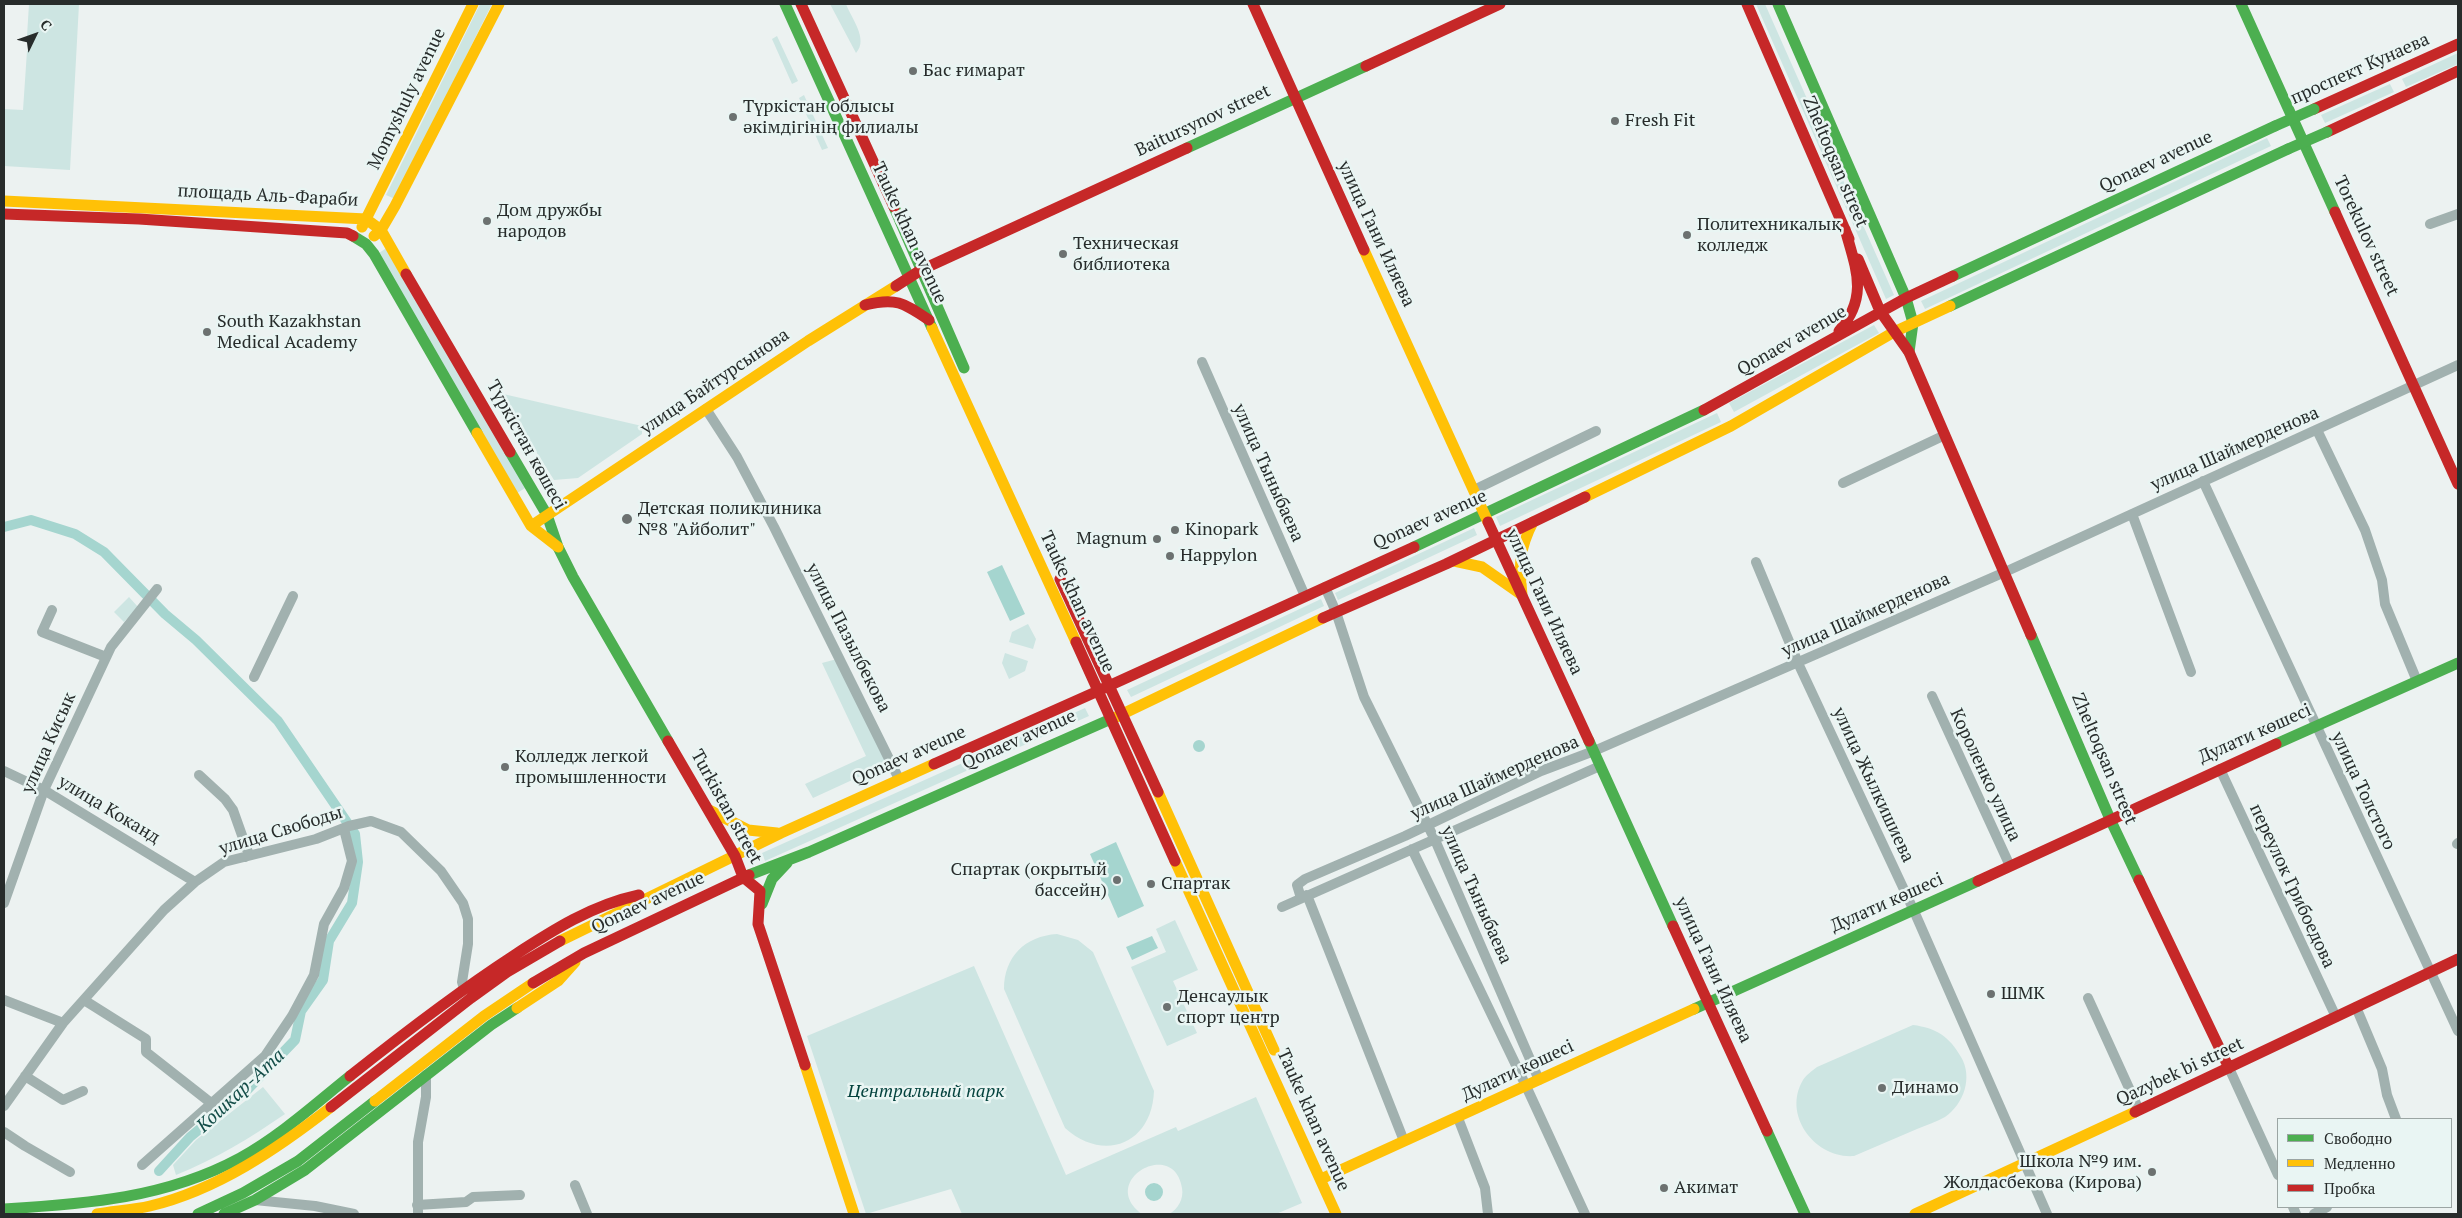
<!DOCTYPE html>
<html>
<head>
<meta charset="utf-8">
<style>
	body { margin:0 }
	#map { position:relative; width:2462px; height:1218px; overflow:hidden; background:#ecf2f1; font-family:"PT Serif",serif }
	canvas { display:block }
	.frame { position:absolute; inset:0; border:5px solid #272c2b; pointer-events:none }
	.legend { position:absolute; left:2277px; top:1118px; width:175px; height:90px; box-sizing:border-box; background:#e9f5f3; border:1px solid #9ba5a3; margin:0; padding:6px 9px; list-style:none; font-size:15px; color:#272c2b }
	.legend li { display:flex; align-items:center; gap:10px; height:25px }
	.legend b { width:25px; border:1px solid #9ba5a3 }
	.north { position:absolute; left:10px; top:10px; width:50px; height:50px; -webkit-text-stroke:4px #e9f5f3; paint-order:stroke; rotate:48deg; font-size:14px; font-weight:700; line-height:20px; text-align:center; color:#272c2b }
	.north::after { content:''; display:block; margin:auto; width:18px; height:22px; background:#272c2b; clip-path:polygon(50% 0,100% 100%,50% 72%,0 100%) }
</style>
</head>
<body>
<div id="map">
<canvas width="2462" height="1218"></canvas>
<div class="frame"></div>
<ul class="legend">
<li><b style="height:6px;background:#4caf50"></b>Свободно</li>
<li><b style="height:6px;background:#ffc107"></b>Медленно</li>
<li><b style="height:6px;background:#c62828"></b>Пробка</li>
</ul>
<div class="north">С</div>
</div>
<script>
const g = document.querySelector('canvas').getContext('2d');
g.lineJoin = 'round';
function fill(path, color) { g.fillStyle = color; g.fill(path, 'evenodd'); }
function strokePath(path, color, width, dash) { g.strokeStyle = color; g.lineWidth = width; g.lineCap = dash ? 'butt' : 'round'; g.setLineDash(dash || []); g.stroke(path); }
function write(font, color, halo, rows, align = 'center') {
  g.font = font + ' "PT Serif",serif'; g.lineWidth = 5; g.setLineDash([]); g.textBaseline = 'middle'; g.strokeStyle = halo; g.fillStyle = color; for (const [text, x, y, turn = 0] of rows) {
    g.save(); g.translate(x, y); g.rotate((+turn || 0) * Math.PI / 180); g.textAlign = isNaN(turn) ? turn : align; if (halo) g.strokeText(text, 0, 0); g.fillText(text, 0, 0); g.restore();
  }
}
fill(new Path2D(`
	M29 4H79L70 170 4 166V109L23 110 27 51 30 50 31 37 27 36Z
	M480 4H492L395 199 386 195Z
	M830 4H846C851 18 869 39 856 53Z
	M1756 4H1765L1894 295 1886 299Z
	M777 36 798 81 792 84 772 39Z
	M2458 53V64L2406 87 2402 79Z
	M2390 84 2394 92 2325 123 2321 115Z
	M804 95 828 148 822 150 799 98Z
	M2267 138 2271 146 1925 309 1921 301Z
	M388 247 530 485 514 495 376 255Z
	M1874 325 1879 333 1734 412 1729 403Z
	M499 393 642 426V434L578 478 554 480Z
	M1717 413 1721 422 1500 526 1496 517Z
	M1474 528 1477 535 1338 600 1335 593Z
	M129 597 138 607 124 622 114 612Z
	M1321 599 1324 606 1131 697 1127 690Z
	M1028 624 1036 639 1033 649 1009 642 1012 632Z
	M1005 653 1028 661 1025 671 1009 679 1002 663Z
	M837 659 887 764 813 798 805 784 866 756 822 663Z
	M1085 708 1089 716 765 861 762 853Z
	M1175 920 1198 970 1173 981 1197 1033 1167 1046 1131 967 1166 952 1156 929Z
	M1057 934 1078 940 1093 952 1154 1091C1152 1144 1104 1163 1065 1128L1004 989C1004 957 1025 936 1057 934Z
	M974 966 1066 1175 1176 1127 1178 1131 1256 1097 1302 1203 1276 1214H1169C1178 1209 1184 1199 1182 1188 1174 1137 1097 1181 1142 1214H962L951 1189 866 1214 807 1036Z
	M1913 1025C1936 1028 1949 1036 1961 1057 1973 1077 1964 1104 1945 1117 1936 1122 1926 1125 1917 1129 1896 1138 1875 1147 1854 1156 1815 1159 1782 1115 1803 1080 1806 1075 1812 1071 1817 1067Z
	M263 1087 285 1114C250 1138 216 1159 176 1175L173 1165 196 1140Z`), '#cde5e2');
fill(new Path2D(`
	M1002 565 1025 614 1010 621 987 572Z
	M1193 746a6 6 0 1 1 12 0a6 6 0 1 1-12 0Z
	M1116 842 1144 906 1118 918 1090 854Z
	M1152 936 1158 948 1132 960 1126 947Z
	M1145 1192a9 9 0 1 1 18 0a9 9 0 1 1-18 0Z`), '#a5d5cf');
strokePath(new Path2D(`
	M4 527 31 520 75 534 104 552 165 614 196 640 278 721 355 834 358 862 352 903 329 941 323 980 301 1011 295 1040 247 1090 190 1137 159 1171`), '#a5d5cf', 10);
strokePath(new Path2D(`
	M2430 224 2458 214
	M1202 362 1305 596
	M706 409 737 457 774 527 899 779
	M2317 430 2365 530 2382 580 2385 604 2417 681
	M2203 481 2458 1031
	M1843 483 1945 435
	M1474 490 1596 431
	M2132 514 2191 672
	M1756 562 1798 663 1914 911 2047 1214
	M1325 587 1336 612 1364 697 1435 840 1539 1080
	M52 610 42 632 106 657
	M254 677 293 596
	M1932 696 2010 866
	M2220 769 2336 1017
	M4 771 44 790 195 882
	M199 775 225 799 233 810 249 855 245 857
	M2457 844 2458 843
	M1412 849 1526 1086 1585 1214
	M1307 895 1404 1141
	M1301 898 1297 885 1305 879 1405 836 1541 771 1594 751 2005 572 2458 365
	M4 903 44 790 111 647 157 589
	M1282 907 1600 766
	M2088 998 2139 1110
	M4 1000 63 1023
	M84 1000 146 1039V1052L211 1103
	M2356 1007 2382 1069 2387 1095 2396 1119
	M2229 1068 2278 1175
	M25 1076 63 1100 83 1091
	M4 1106 63 1023 164 910 195 882 224 862 316 839 349 826 371 821 401 832 441 871 463 903 468 919V944L462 982 464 989
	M1458 1118 1485 1188 1488 1214
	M4 1132 25 1146 70 1172
	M142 1165 265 1056 292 1016 314 975 324 924 344 888 352 861 344 829
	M575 1185 587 1214
	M255 1200 315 1206 354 1214
	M417 1205 466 1202 473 1197 520 1195
	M2293 1207 2296 1214
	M418 1214V1142L426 1097V1075
	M2314 1214 2327 1207`), '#a1b1af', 10);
strokePath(new Path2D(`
	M785 4 932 328
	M1778 4 1906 298 1913 323 1909 352
	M2241 4 2335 212
	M1187 148 1366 66
	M894 207 964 368
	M353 236 366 244 374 254 477 433
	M1953 276 2275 126
	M1950 306 2288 149
	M510 452 547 515 558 547 573 577 668 741
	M1414 547 1704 410
	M2031 635 2110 819 2139 880
	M1589 741 1673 926
	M2276 744 2458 663
	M749 875 809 852 1111 719
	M762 904 772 879 787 863
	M1694 1009 1978 881
	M1767 1131 1805 1214
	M4 1209C87 1204 166 1198 240 1158 280 1136 315 1104 350 1076
	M198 1214 243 1193 298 1161 375 1101
	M224 1214 255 1200 305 1170 491 1025 517 1008`), '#4caf50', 11);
strokePath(new Path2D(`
	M4 201 366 219 381 230 406 274
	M362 227 473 4
	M374 236 381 230 395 206 499 4
	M1364 250 1488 522
	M932 328 1076 642
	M477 433 531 526 558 547
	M1585 497 1731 426 1894 332 1950 306
	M531 526 808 341 896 286
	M1454 561 1482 567 1522 595C1519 565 1519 549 1533 522
	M1112 719 1323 618
	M1158 792 1274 1050
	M709 810 748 830 777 833
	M1175 861 1336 1214
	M560 941 781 833 934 764
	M517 1008 558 981 575 962
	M805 1065 854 1214
	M375 1101 484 1016 533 983
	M1321 1179 1694 1009
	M97 1214C114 1211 133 1210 150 1206 217 1190 277 1149 331 1107
	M1915 1214 2135 1112`), '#ffc107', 11);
strokePath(new Path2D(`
	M801 4 894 207
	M1253 4 1364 250
	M1747 4 1849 239
	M1366 66 1500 4
	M2314 109 2458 44
	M2327 132 2458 71
	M2335 212 2458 484
	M4 214 139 219 347 233 353 236
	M1858 259 1880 311 1909 352 2031 635
	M406 274 510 452
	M896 286 921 270 1187 148
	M865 305C896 297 904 303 929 320
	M1839 331C1869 296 1856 269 1845 229
	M1704 410 1906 298 1953 276
	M1488 522 1589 741
	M1060 579 1158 792
	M1323 618 1446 564 1585 497
	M1076 642 1175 861
	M1102 689 1414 547
	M668 741 735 856 743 877 760 891 758 924 805 1065
	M934 764 1098 691
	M2139 880 2229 1068
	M1978 881 2276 744
	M1673 926 1767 1131
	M533 983 584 953 749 875
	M350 1076C403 1034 456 993 513 956 553 930 592 905 639 895
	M331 1107 471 998 507 972 560 941
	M2135 1112 2458 959`), '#c62828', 11);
strokePath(new Path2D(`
	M2275 126 2314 109
	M2288 149 2327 132`), '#4caf50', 11);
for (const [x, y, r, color] of [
	[913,71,5,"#6c7170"],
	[733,117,5,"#6c7170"],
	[1615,121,5,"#6c7170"],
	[487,221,5,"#6c7170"],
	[1687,235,5,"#6c7170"],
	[1063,254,5,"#6c7170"],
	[207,332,5,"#6c7170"],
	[627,519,6,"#6c7170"],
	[1175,530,5,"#6c7170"],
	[1157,539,5,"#6c7170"],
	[1170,556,5,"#6c7170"],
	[505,767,5,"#6c7170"],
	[1117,880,5,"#6c7170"],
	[1151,884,5,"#6c7170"],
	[1991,994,5,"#6c7170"],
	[1167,1007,5,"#6c7170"],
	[1882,1088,5,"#6c7170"],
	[2152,1172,5,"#6c7170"],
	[1664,1188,5,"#6c7170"]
]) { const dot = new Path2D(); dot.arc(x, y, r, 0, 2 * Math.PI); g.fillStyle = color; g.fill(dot); strokePath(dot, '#e9f5f3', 2); }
write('18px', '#272c2b', '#e9f5f3', [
	["проспект Кунаева",2360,69,-24],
	["Momyshuly avenue",407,99,-64],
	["Baitursynov street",1203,121,-25],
	["Zheltoqsan street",1835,162,67],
	["Qonaev avenue",2156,162,-25],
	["площадь Аль-Фараби",268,196,3],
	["Tauke khan avenue",909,233,65],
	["улица Гани Иляева",1376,234,65],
	["Torekulov street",2366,236,65],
	["Qonaev avenue",1792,341,-30],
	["улица Байтурсынова",715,382,-34],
	["Түркістан көшесі",526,445,61],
	["улица Шаймерденова",2235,449,-24],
	["улица Тыныбаева",1268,473,66],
	["Qonaev avenue",1430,520,-24],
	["Tauke khan avenue",1077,602,65],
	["улица Гани Иляева",1544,602,65],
	["улица Шаймерденова",1866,615,-24],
	["улица Пазылбекова",848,638,63],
	["Дулати көшесі",2255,734,-24],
	["Qonaev avenue",1019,740,-24],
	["улица Кисык",49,743,-66],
	["Qonaev aveune",909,756,-24],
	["Zheltoqsan street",2104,759,67],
	["Короленко улица",1985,775,65],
	["улица Шаймерденова",1495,778,-24],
	["улица Жылкишиева",1873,785,65],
	["улица Толстого",2363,791,65],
	["Turkistan street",726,807,61],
	["улица Коканд",109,810,31],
	["улица Свободы",281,831,-17],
	["переулок Грибоедова",2292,886,65],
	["улица Тыныбаева",1476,895,66],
	["Qonaev avenue",648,903,-25],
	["Дулати көшесі",1887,903,-24],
	["улица Гани Иляева",1713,970,65],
	["Дулати көшесі",1518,1071,-25],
	["Qazybek bi street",2180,1072,-25],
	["Tauke khan avenue",1313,1120,66]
]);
write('18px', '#272c2b', '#e9f5f3', [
	["Бас ғимарат",923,71],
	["Түркістан облысы",743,107],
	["әкімдігінің филиалы",743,128],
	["Fresh Fit",1625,121],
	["Дом дружбы",497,211],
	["народов",497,232],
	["Политехникалық",1697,225],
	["колледж",1697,246],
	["Техническая",1073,244],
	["библиотека",1073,265],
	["South Kazakhstan",217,322],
	["Medical Academy",217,343],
	["Детская поликлиника",638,509],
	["№8 \"Айболит\"",638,530],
	["Kinopark",1185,530],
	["Magnum",1147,539,"right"],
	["Happylon",1180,556],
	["Колледж легкой",515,757],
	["промышленности",515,778],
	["Спартак (окрытый",1107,870,"right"],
	["бассейн)",1107,891,"right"],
	["Спартак",1161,884],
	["ШМК",2001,994],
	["Денсаулык",1177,997],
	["спорт центр",1177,1018],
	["Динамо",1892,1088],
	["Школа №9 им.",2142,1162,"right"],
	["Жолдасбекова (Кирова)",2142,1183,"right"],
	["Акимат",1674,1188]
], 'left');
write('italic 18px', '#03423d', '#e9f5f3', [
	["Центральный парк",926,1092]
]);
write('italic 19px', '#134d48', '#e9f5f3', [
	["Кошкар-Ата",241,1091,-43]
]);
</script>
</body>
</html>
